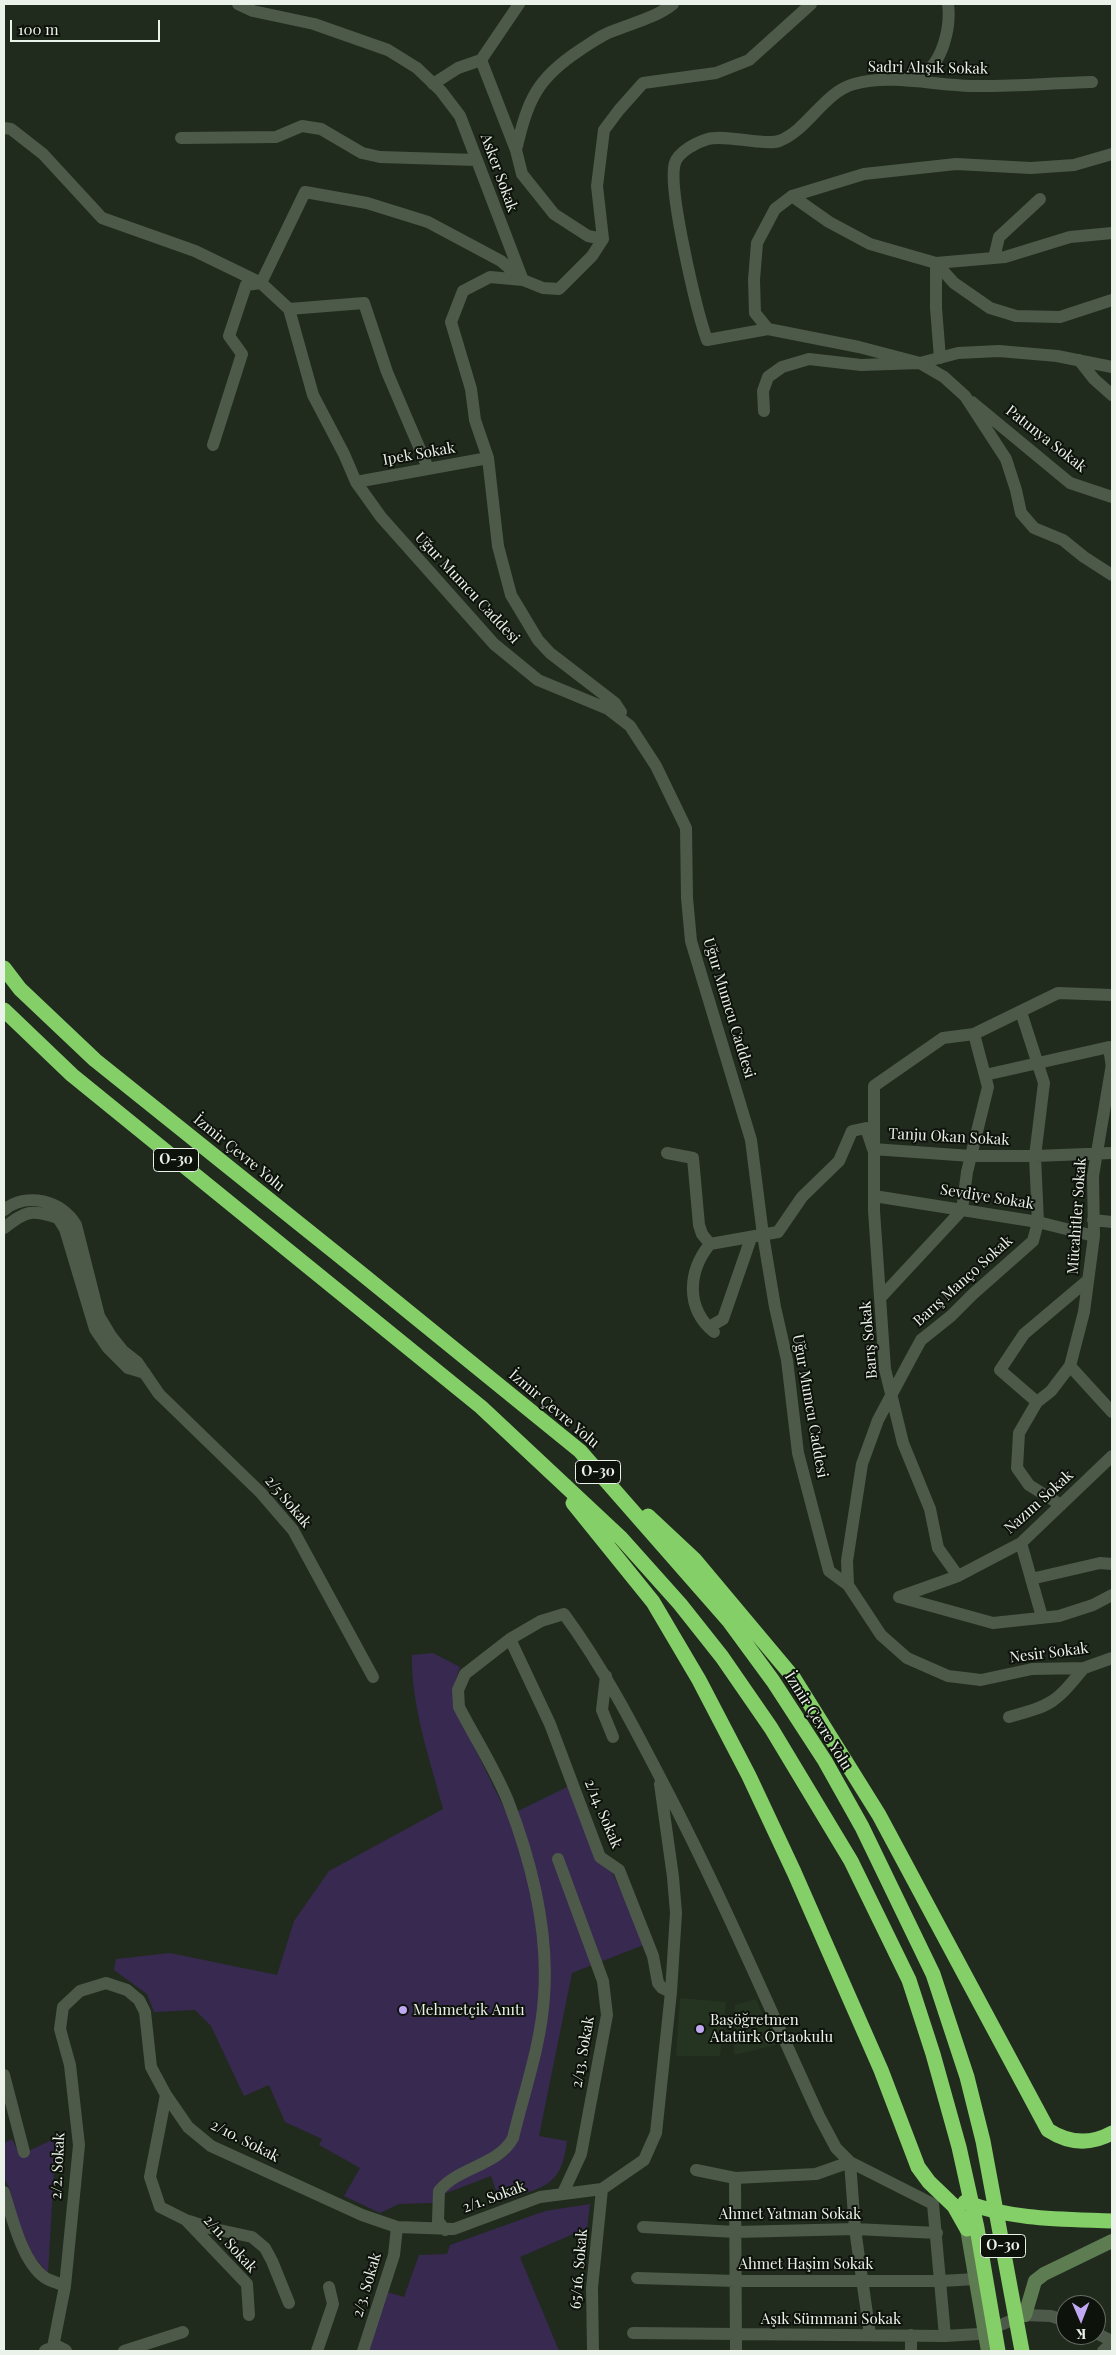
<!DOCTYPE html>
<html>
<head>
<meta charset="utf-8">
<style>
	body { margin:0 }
	#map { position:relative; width:1116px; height:2355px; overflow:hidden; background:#202b1d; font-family:"Playfair Display",serif }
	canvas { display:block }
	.frame { position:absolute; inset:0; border:5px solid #ebf2e9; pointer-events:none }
	.north { position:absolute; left:1056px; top:2295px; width:50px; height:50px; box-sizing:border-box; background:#0d120b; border:1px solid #666c64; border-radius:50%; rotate:179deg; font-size:14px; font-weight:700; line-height:20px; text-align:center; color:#ebf2e9 }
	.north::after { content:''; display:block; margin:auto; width:18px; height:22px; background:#c1a8f3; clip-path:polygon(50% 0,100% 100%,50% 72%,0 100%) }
	.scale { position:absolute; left:10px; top:20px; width:150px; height:22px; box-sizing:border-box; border:2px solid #ebf2e9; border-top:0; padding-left:6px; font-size:15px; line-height:18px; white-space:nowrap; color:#ebf2e9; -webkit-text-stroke:4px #0d120b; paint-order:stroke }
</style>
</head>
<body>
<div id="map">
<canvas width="1116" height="2355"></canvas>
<div class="frame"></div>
<div class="north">K</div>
<div class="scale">100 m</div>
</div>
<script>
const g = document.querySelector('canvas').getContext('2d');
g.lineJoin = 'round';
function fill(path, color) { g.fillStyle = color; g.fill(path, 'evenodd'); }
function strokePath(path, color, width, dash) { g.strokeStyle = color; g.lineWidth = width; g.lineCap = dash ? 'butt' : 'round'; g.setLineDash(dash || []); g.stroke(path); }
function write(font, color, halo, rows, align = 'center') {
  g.font = font + ' "Playfair Display",serif'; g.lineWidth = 4; g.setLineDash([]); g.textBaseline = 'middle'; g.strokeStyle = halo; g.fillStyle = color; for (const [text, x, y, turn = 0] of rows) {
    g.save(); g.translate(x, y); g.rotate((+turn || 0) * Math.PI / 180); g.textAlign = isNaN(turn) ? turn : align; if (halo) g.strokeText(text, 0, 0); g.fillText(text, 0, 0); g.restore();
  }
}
fill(new Path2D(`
	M680 1998 726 2002 720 2056H676Z
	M756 1999 776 2045 734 2055 735 2005Z`), '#253420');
fill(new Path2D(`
	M433 1653 460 1667 453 1689 456 1710 508 1816 571 1785 646 1944 572 1973 539 2136 567 2141C561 2190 542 2186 500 2202L491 2176 441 2195 433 2203 399 2204 380 2213 344 2196 360 2168 319 2145 322 2139 285 2122 269 2085 244 2096 211 2026 195 2010 154 2012 147 1994 114 1970 116 1959 170 1953 277 1975 294 1921 329 1871 443 1809C430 1759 411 1707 412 1655Z
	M56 2138 48 2273 34 2257 16 2218 10 2190 4 2177V2143L12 2139 20 2155Z
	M590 2204 587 2228 520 2257 559 2351H367L387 2292 404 2297 419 2255 447 2254 450 2245 545 2211Z`), '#372950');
strokePath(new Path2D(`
	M238 4 253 11 314 24 388 50 417 68 441 91 460 116 522 278
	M481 60 519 4
	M905 79C910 78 916 77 921 75 943 64 951 26 948 4
	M1092 82C1051 83 1011 87 971 86 933 85 890 74 854 84 824 92 807 131 779 141 765 146 724 134 708 139 697 142 678 152 675 163 667 187 697 312 707 340L768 329 859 347 920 363 958 353 999 351 1057 356 1112 367
	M433 84 458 68 481 60 516 150 522 174 554 214 588 236 603 239
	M4 128 11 129 43 154 102 218 195 251 261 283 289 309 364 303 387 372 428 468
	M181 138 276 137 302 126 321 129 362 153 380 157 476 160
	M516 150C528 100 536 79 580 50 591 43 601 35 613 31 633 23 657 17 673 4
	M792 196 864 174 956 164 1031 168 1074 165 1112 154
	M603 239 592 256 559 289 543 288 523 280 490 277 463 291 451 322 471 389 475 420 488 458 498 546 511 595 538 640 550 653 615 703 621 712
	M603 239 597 186 604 130 619 110 643 83 716 73 749 60 811 4
	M994 258 999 237 1040 199
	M936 263 954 283 990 308 1016 316 1060 317 1112 300
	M936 263V308L940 358
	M289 309 313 395 344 454 356 482 381 517 494 644 538 680 608 709 630 726 656 766 686 828 687 898 691 941 751 1140 763 1235 775 1307 787 1360 798 1453 829 1571 848 1585 881 1635 907 1658 948 1676 981 1680 1032 1669 1084 1668 1112 1658
	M768 329 755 313 754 280 757 243 775 209 792 196 829 222 870 244 936 263 1005 257 1070 237 1112 233
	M1079 360 1094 379 1112 395
	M972 402 1070 483 1112 497
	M764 411 763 391 768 377 782 367 809 359 861 365 920 363 944 377 965 396 1006 459 1016 490 1021 513 1034 528 1063 540 1084 557 1112 575
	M213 445 242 354 229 336 246 285 261 283 305 192 367 203 428 222 501 261 523 280
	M356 482 488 458
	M1112 1064 1093 1176 1094 1236 1084 1312 1070 1366 1112 1412
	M985 1075 1109 1047 1112 1068
	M667 1153 693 1158 699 1225 702 1234 710 1244 778 1232 802 1197 839 1161 852 1131 866 1128 873 1149 971 1156H1035L1112 1153
	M874 1196 1038 1222 1094 1236
	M4 1210C26 1192 62 1200 76 1225L99 1316 111 1336 123 1351 137 1362 159 1394 261 1493 293 1530 373 1677
	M1093 1220 1112 1222
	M4 1228C25 1211 31 1209 58 1218L65 1229 95 1329 108 1348 128 1368 145 1373
	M710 1244C688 1271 685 1308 714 1332
	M882 1296 962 1210 967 1172 988 1087 974 1034
	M709 1327 723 1319 751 1238
	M1070 1366 1051 1391 1037 1402 1000 1370 1024 1334 1088 1280
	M1037 1402 1019 1433 1017 1468 1029 1485 1061 1505
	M1021 1543 1042 1617
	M958 1576 938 1548 930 1509 903 1443 885 1369 874 1211V1086L943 1038 974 1034 1058 993 1112 995
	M1031 1579 1100 1563 1112 1564
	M848 1585 847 1561 862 1464 878 1420 909 1362 921 1340 951 1316 973 1294 1033 1241 1038 1222 1035 1156 1044 1083 1021 1012
	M899 1597 958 1576 1021 1543 1112 1456
	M899 1597 993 1623 1059 1616 1093 1605 1112 1595
	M510 1639 550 1724 600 1857 619 1870 653 1956 658 1983 662 1988 671 1992
	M606 1676 602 1710 613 1737
	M1009 1717C1053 1705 1055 1703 1084 1668
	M558 1859 603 1981 607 2015 581 2154 563 2193
	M4 2075 24 2152
	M166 2095 150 2177 160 2207 186 2220 247 2284 249 2315
	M850 2162 855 2229 870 2335
	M696 2170 735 2178 816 2174 850 2162
	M735 2178 736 2351
	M4 2192C12 2217 22 2261 44 2277 49 2281 59 2283 65 2286
	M189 2221 210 2228 252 2237 265 2248 272 2261 289 2303
	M643 2227 736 2232 855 2229 937 2233
	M445 2230 438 2221 439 2191C458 2167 498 2166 513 2138 524 2092 541 2045 544 1997 549 1930 532 1863 508 1801 495 1769 475 1738 459 1707L458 1690 465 1674 510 1639 541 1621 564 1614C603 1667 633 1725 663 1783 720 1892 768 2005 819 2116L836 2148 850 2162 933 2204 945 2336
	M637 2278 736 2281H941L976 2279
	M633 2333 945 2336 978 2334 1025 2315 1051 2316 1066 2321
	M1096 2333 1112 2341
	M911 2335V2351
	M53 2347 65 2286 79 2145 70 2065 60 2029 63 2007 80 1991 106 1983 127 1990 139 2000 145 2012 151 2067 166 2095 188 2127 211 2146 362 2215 397 2227 454 2229 540 2197 602 2189 644 2160 656 2133 671 1992 676 1913 673 1877 660 1784
	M124 2351 183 2332
	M317 2351 333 2304 329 2287
	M363 2351 394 2255 397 2227
	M593 2351 592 2288 602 2189
	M1103 2351 1112 2343`), '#4d5949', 12);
strokePath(new Path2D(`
	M46 2351 57 2347 65 2351`), '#4d5949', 14);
strokePath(new Path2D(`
	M967 2229 988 2351
	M1025 2315 1035 2281 1044 2274 1112 2241`), '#5e7c52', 14);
strokePath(new Path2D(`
	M4 968 20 989 95 1060 362 1274 580 1451 729 1621 773 1681 825 1761 862 1827 933 1974 967 2077 983 2141 1022 2351
	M4 1010 72 1075 481 1407 621 1538 680 1604 722 1657 771 1728 851 1861 909 1980 933 2054 959 2147 977 2228 998 2351
	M573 1503 653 1602 699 1680 749 1776 794 1872 881 2070 918 2167 929 2182 954 2206 967 2229
	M648 1516 695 1560 793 1677 879 1815 1048 2130C1068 2143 1090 2145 1112 2133
	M965 2202C1013 2220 1062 2219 1112 2221`), '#84cf68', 15);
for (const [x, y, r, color] of [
	[403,2010,5,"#c1a8f3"],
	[700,2029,5,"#c1a8f3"]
]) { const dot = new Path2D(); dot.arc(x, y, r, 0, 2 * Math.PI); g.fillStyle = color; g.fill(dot); strokePath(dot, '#0d120b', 2); }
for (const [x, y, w] of [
	[176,1160,45],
	[598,1472,45],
	[1003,2246,45]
]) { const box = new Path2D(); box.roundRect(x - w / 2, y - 11.5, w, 23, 4); g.fillStyle = '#0d120b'; g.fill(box); strokePath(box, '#ebf2e9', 1); }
write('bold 14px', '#ebf2e9', null, [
	["O-30",176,1160],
	["O-30",598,1472],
	["O-30",1003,2246]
]);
write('15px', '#ebf2e9', '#0d120b', [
	["Sadri Alışık Sokak",928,68,1],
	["Asker Sokak",499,173,70],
	["Patunya Sokak",1046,439,38],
	["Ipek Sokak",419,454,-10],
	["Uğur Mumcu Caddesi",467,588,47],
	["Uğur Mumcu Caddesi",729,1008,73],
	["Tanju Okan Sokak",949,1137,3],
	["İzmir Çevre Yolu",239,1153,39],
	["Sevdiye Sokak",987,1197,9],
	["Mücahitler Sokak",1077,1216,-86],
	["Barış Manço Sokak",963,1281,-42],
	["Barış Sokak",869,1340,-95],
	["Uğur Mumcu Caddesi",810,1406,80],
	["İzmir Çevre Yolu",554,1409,40],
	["2/5 Sokak",288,1502,50],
	["Nazım Sokak",1039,1502,-42],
	["Nesir Sokak",1049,1653,-7],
	["İzmir Çevre Yolu",818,1721,58],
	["2/14. Sokak",603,1814,67],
	["2/13. Sokak",583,2052,-80],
	["2/10. Sokak",245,2141,27],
	["2/2. Sokak",58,2166,-87],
	["2/1. Sokak",494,2197,-20],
	["Ahmet Yatman Sokak",790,2214],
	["2/11. Sokak",230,2244,48],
	["Ahmet Haşim Sokak",806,2264],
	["65/16. Sokak",579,2269,-85],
	["2/3. Sokak",367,2285,-73],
	["Aşık Sümmani Sokak",831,2319]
]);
write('15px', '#ebf2e9', '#0d120b', [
	["Mehmetçik Anıtı",413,2010],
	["Başöğretmen",710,2020],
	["Atatürk Ortaokulu",710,2037]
], 'left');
</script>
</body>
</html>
